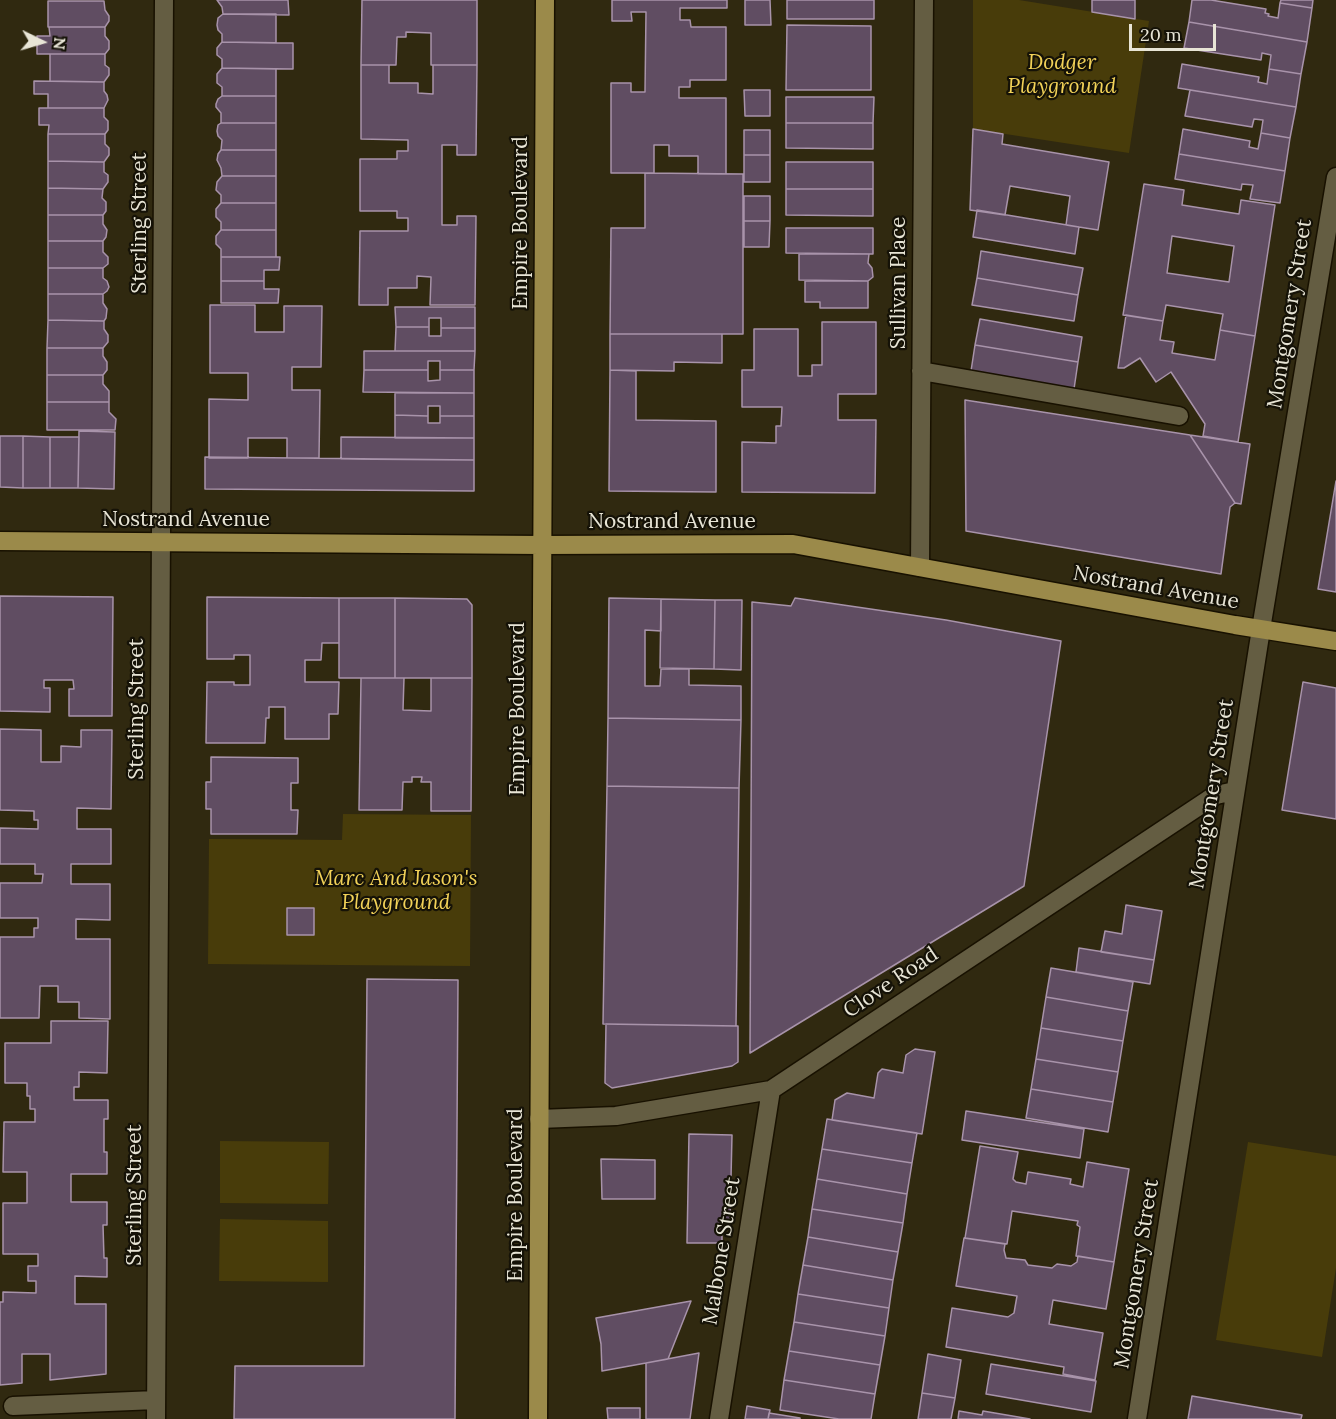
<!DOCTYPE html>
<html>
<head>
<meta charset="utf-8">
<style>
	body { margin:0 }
	#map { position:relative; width:1336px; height:1419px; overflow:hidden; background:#302910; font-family:Lora,serif }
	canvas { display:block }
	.north { position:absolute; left:12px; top:12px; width:60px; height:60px; -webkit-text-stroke:4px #151207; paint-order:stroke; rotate:95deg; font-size:16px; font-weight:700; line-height:24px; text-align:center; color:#e8e5d6 }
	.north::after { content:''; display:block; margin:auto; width:21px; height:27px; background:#e8e5d6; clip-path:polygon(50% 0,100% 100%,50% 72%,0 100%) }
	.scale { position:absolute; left:1129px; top:24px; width:87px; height:27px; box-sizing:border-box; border:3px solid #e8e5d6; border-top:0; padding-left:8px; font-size:18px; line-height:21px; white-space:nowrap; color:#e8e5d6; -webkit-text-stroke:4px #151207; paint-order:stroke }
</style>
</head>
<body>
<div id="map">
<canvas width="1336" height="1419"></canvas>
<div class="north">N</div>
<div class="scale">20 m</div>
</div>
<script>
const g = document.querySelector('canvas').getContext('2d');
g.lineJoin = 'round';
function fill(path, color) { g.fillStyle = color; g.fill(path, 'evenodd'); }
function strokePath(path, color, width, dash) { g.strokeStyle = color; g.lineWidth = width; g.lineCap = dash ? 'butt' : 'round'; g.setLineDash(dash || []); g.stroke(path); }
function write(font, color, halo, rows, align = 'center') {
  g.font = font + ' Lora,serif'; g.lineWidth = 4.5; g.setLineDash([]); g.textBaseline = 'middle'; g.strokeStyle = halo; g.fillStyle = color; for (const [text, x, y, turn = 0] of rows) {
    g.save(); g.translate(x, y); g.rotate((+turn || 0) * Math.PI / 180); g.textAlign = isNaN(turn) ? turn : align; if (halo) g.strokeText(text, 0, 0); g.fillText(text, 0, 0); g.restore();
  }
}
fill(new Path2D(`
	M973 0H1019L1149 21 1129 153 973 129Z
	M343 814 471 815 470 966 208 964 209 839 342 840Z
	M220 1141 329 1142 328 1204 220 1203Z
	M1248 1142 1336 1156V1268L1322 1357 1216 1340Z
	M220 1219 328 1221V1282L219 1281Z`), '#483c0a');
const building = new Path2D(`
	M217 0H288L289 15 223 14 222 7Z
	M362 0H477V65H431V33L406 32V37H397L396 65H361Z
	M612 0H727V8H680V20H690L691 27H726V80H690V87H679V98H726V174H698V156H669V145H654V173H611V83H631V92H645L646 12H631L632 21H612Z
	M745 0H770L771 25H745Z
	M787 0H874V19H787Z
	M1092 0H1135V19L1092 12Z
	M1192 0H1211L1266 9 1265 13 1269 14 1268 16 1278 18 1280 3 1312 8 1307 42 1189 22Z
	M1281 0H1313L1312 8 1280 3Z
	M48 1H104L105 10 109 16V21L105 27H48Z
	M223 14H276V43L222 42V34L218 30 217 25 218 18Z
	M1189 22 1307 42 1301 74 1269 69 1271 55 1262 53 1261 60 1184 48Z
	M787 25 871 26V90H786Z
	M49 27H105V36L109 41V49L105 54H37V36H50Z
	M222 42 293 43V69L222 68V59L217 55V48Z
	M50 54H105V65L109 68V75L104 82 50 81Z
	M1182 64 1259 77 1258 82 1267 84 1269 69 1301 74 1296 107 1178 88Z
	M361 65H389V83H418V93L433 94V65H477L476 155H457V145H442V225H457V216H476L475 305H430L431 277 417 276V288H388V305H359L360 231H408V218H397V211H360V159H397V151H408V140L361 139Z
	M222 68 276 69V96H222V87L217 83V74Z
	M34 81 104 82V91L107 95 108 100 104 108H48V94H34Z
	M744 90H770V116H745Z
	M1190 90 1296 107 1290 138 1261 133 1263 120 1254 119 1252 127 1185 116Z
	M222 96H276V123H221V113L216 107V104L218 99Z
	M786 97H874L873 123H786Z
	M39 108H104V117L108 121V130L105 134H48L49 125H39Z
	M221 123H276V150H221L222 140 218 136 217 131 218 125Z
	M786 123H873V149L786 148Z
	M973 129 1003 134 1002 144 1109 162 1098 230 1066 225 1070 196 1010 186 1005 215 970 210Z
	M1183 129 1250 141 1249 147 1258 149 1261 133 1290 138 1285 171 1179 154Z
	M744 130H770V155H744Z
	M48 134H105V144L109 148V155L104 162 48 161Z
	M221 150H276V176H222L221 168 217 160 218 154Z
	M1179 154 1285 171 1280 203 1250 199 1253 185 1242 184 1241 190 1175 179Z
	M744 155H770V182H744Z
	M48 161 104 162V172L108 175V182L103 189 48 188Z
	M786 162H873V189H786Z
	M645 173 743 174V334H610L611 228H645Z
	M222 176H276V203H221V195L216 190 217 182Z
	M1144 184 1184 190 1182 205 1239 214 1241 200 1275 205 1255 336 1220 330 1223 314 1166 305 1163 321 1123 315ZM1172 236 1234 246 1229 282 1167 273Z
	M48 188 103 189 102 198 106 202V211L103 215H48Z
	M786 189H873V216L786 215Z
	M744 196H770V221H744Z
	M221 203H276V230H221V222L216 217V209Z
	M977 210 1079 227 1075 254 973 237Z
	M48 215H103V224L107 230 106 237 103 241H48Z
	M744 221H770L769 247H744Z
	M786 228H873V254L786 253Z
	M221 230H276V257H221V249L216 244V236Z
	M48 241H103V252L108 257V264L103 268H48Z
	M981 251 1083 268 1078 295 977 278Z
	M799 254H869L868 263 872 268 873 277 868 281 799 280Z
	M221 257H280L279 270H264V281H221Z
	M48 268H103V278L107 281 109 287 107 291 103 294H48Z
	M977 278 1078 295 1074 321 972 305Z
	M221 281H264V289H279L278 303H221Z
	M805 281H868V308H820V302H805Z
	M48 294H103V303L107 309 106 318 104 321 48 320Z
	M210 305H255V332H284V306H322L321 367H292V390H320L319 458H287V438H248V458H209V399L248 400V373H210Z
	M395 307H475V328H441V318H429V327H396Z
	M1126 315 1163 321 1160 340 1174 342 1172 353 1215 360 1220 330 1255 336 1238 442 1203 436 1205 424 1171 372 1156 382 1140 358 1124 368H1118Z
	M980 319 1082 337 1078 362 975 345Z
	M48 320 104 321V329L108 335V342L103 348H47Z
	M822 322H876V394H838V420H876L875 493 742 492V442L776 443V426H781L782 407H742V370H754V329H798V376H812V365H822Z
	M396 327H429V336H441V328H475V351H395Z
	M610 334H722V363L674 362V371L610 370Z
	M975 345 1078 362 1074 389 971 371Z
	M47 348H103V356L107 362V370L103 375H47Z
	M364 351H475L474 370H440V361H428V370H364Z
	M364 370H428V381L440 380V370H474V393L363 392Z
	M610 370 636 371V420L716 421V492L609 491Z
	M47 375H103V384L109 391V402H47Z
	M395 393H474V416H440V406H428V416L395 415Z
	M965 400 1190 435 1235 503 1230 507 1221 574 966 531Z
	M47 402H109V412L116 419 115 430H47Z
	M395 415 428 416V423H440V416H474V438H395Z
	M79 431 115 432 114 489 78 488Z
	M1190 435 1250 444 1241 504 1235 503Z
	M0 436H23V488L0 487Z
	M23 436 50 437V488H23Z
	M50 437H79L78 488H50Z
	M341 437 474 438V460L341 459Z
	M205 457 474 460V491L205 489Z
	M1336 481V592L1318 589Z
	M0 596 113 597 112 716H69V689H74L73 680H44V688H50V712L0 711Z
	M207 597 339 598V643H322L321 660H305V682H339L338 714H329V739H285V707H269V718H266L265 743H206L207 682H234V685H250V655H234V659H207Z
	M339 598H395V678H339Z
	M395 598 467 599 472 605V678H395Z
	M609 598 661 599V631L645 630V686H660L661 669H689V685L741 686V720L608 718Z
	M795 598 946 620 1061 641 1024 886 750 1053 752 602 791 606Z
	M661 599 715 600 714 669 660 668Z
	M715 600H742L741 670 714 669Z
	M361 678H404L403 710 431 711V678H472L471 811H431V782H421L422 777H412V782H403L402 810H359Z
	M1303 682 1336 688V819L1282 810Z
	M608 718 741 720 739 788 607 786Z
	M0 729 41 730V762H61V746L81 747V730H112L111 809 77 808V829H111V864H71V884H110V920L76 919V939H110V1019L79 1018V1002H58V986H40L39 1018H0V937H34V928H38V918H0V883H42L43 874H35V864H0V828L38 829V820H34V811L0 810Z
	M211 757 298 758V783H291V810H298L297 834H211V809H206V782H211Z
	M607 786 739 788 736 1026 603 1024Z
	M1126 905 1162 911 1154 960 1101 952 1105 931 1122 934Z
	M287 908H314V935H287Z
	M1079 948 1154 960 1150 984 1076 972Z
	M1051 968 1133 982 1128 1011 1046 997Z
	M367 979 458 980 455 1419H234L235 1366H364Z
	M1046 997 1128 1011 1123 1041 1041 1028Z
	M51 1021H108L107 1073 79 1072V1087H74V1100H108V1119H104V1152H107V1174H71V1202H107V1225H103L104 1258H107V1277L75 1276V1304H106V1374L50 1380V1354H22V1383L0 1385V1302H3V1292L36 1293V1281H28V1266H38V1254H3V1203H27V1172H3L4 1122H35V1109H30V1096H27V1083H5V1043H51Z
	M606 1024 738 1026V1062L732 1066 612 1088 605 1083Z
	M1041 1028 1123 1041 1118 1072 1036 1059Z
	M915 1049 935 1052 922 1134 832 1120 835 1100 847 1093 874 1098 878 1073 882 1069 903 1073 906 1055Z
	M1036 1059 1118 1072 1113 1102 1031 1089Z
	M1031 1089 1113 1102 1108 1132 1026 1118Z
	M966 1111 1084 1129 1080 1158 962 1140Z
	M827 1119 917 1133 912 1163 822 1149Z
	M689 1134 732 1135 730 1221 722 1220V1243H687Z
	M980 1146 1018 1152 1013 1179 1016 1182 1026 1184 1028 1172 1071 1179 1070 1184 1083 1187 1087 1162 1129 1169 1114 1262 1076 1256 1080 1227 1077 1225 1078 1221 1012 1211 1007 1244 965 1238Z
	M822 1149 912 1163 907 1194 817 1179Z
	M601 1159 655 1160V1199H602Z
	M817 1179 907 1194 903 1223 812 1209Z
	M812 1209 903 1223 898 1252 808 1237Z
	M808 1237 898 1252 893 1280 803 1265Z
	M964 1238 1005 1244 1004 1250 1006 1258 1025 1260 1028 1265 1052 1268 1057 1264 1071 1266 1077 1262 1078 1256 1114 1262 1106 1309 1053 1300 1049 1324 1103 1333 1095 1380 1063 1374 1064 1367 946 1347 952 1308 1008 1317 1014 1313 1017 1296 956 1286Z
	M803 1265 893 1280 889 1308 798 1294Z
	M798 1294 889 1308 885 1336 794 1322Z
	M691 1301 668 1359 602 1371 601 1344 596 1318Z
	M794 1322 885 1336 880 1365 789 1351Z
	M789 1351 880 1365 875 1394 784 1380Z
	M699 1353 690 1419H646V1363Z
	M928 1354 961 1360 955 1398 922 1393Z
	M991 1364 1096 1381 1091 1412 986 1394Z
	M784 1380 875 1394 871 1419H839L780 1410Z
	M922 1393 955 1398 951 1419H918Z
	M1192 1396 1302 1415 1301 1419H1188Z
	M747 1406 770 1410 768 1419H745Z
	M607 1408H640V1419H608Z
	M959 1411 982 1415 983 1411 1030 1419H958Z
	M769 1413 800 1418V1419H768Z`);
fill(building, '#604d62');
strokePath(building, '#a893aa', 1.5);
const minor = new Path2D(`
	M921 371 1179 416
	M920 567 924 0
	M539 1119 616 1116 771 1090 1208 800 1216 795 1235 791
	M13 1406 156 1400
	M156 1419 164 0
	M719 1419 771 1090
	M1137 1419 1261 629 1336 177`);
const major = new Path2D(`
	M0 541 541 545 793 544 1235 625 1336 641
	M538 1419 545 0`);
strokePath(minor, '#181100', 21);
strokePath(major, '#181100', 21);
strokePath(minor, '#645d42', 18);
strokePath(major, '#9b8a4a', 18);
write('italic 21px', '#f2d258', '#151207', [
	["Dodger",1062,63],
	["Playground",1062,87],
	["Marc And Jason's",396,879],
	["Playground",396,903]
]);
write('21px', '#e8e5d6', '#151207', [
	["Sterling Street",140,223,-90],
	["Empire Boulevard",521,223,-90],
	["Sullivan Place",899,283,-90],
	["Montgomery Street",1290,314,-81],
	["Nostrand Avenue",186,520],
	["Nostrand Avenue",672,522],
	["Nostrand Avenue",1156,588,10],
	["Sterling Street",137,709,-90],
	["Empire Boulevard",518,709,-90],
	["Montgomery Street",1212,794,-81],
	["Clove Road",891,983,-34],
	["Sterling Street",135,1195,-90],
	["Empire Boulevard",516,1195,-90],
	["Malbone Street",722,1251,-81],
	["Montgomery Street",1137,1274,-81]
]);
</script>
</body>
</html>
